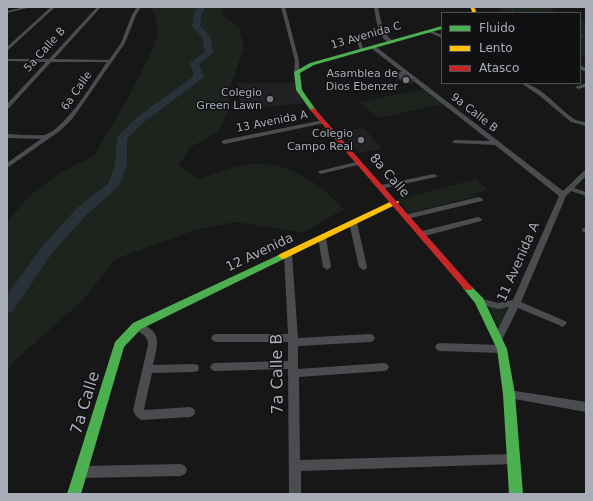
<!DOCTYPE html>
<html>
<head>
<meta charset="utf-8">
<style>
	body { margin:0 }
	#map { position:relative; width:593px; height:501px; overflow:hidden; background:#171717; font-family:"DejaVu Sans",sans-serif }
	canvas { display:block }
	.frame { position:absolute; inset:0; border:8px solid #a8adb8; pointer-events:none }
	.legend { position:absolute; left:441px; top:12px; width:140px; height:72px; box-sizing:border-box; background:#111113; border:1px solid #4d4f55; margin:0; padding:5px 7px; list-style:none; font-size:12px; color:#a8adb8 }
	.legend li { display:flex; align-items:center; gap:8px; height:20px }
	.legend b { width:20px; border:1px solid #4d4f55 }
</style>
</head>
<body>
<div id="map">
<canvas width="593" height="501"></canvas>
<div class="frame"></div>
<ul class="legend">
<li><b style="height:5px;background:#4caf50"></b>Fluido</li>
<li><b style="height:5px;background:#ffc107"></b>Lento</li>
<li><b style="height:5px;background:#c62828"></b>Atasco</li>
</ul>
</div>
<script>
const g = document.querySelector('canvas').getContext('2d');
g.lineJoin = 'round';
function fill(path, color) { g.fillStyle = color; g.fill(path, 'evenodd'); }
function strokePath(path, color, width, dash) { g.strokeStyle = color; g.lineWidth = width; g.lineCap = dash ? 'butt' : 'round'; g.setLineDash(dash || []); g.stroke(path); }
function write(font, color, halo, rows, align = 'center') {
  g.font = font + ' "DejaVu Sans",sans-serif'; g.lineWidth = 3; g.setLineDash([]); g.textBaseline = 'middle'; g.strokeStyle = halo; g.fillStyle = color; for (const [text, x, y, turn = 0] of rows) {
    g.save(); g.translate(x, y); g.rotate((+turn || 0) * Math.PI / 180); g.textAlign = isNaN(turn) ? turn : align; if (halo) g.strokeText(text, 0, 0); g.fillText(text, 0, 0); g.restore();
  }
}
fill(new Path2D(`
	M238 83H295V89L304 103 245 109 237 95Z
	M364 128 382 149 358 153 341 132Z`), '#212123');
fill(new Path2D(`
	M151 7H225L222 14 239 28 244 47 230 87 229 109 218 132 189 148 179 165 197 179C214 174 239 164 257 164 292 163 321 185 344 209L303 233 236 222 195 230 115 259 84 299 14 361 7 370V221L32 194 61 172 94 156 128 98 153 49 158 33 156 19Z
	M500 7H548L560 13H504L500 10Z
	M580 20 586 21V56L580 54Z
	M424 89 444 104 378 118 359 102Z
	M476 179 488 190 474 194 477 196 409 213 397 200Z
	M488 306 508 309 499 329Z`), '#1d241e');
strokePath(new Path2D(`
	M511 7 513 12 516 13
	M580 35 586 37`), '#2a3239', 1.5);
fill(new Path2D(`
	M198 7H206L202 13 200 26 210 36 213 53 199 64 204 77 144 122 127 139V165L119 186 87 214 52 253 13 311 7 313V295L42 247 77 208 108 184 115 165 117 138 118 136 136 118 194 76 190 63 205 52 202 37 192 26 194 13Z`), '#2a3239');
fill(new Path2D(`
	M24 7H32L7 13V11Z
	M51 7H55L7 51V47Z
	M97 7H101L54 59 109 60 121 43 132 15 137 7H141L136 15 125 43 73 118 61 130 7 168V163L41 139 7 138V134C15 134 42 137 47 134 68 125 93 82 107 62H51L9 108 7 109V104L46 62 7 61V59H49Z
	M281 7H285L299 61V73L294 72 295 61Z
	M374 7H378C381 20 382 33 393 41V43C378 43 376 18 374 7Z
	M430 30 442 35V38L428 32V31Z
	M355 35 359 36 364 51 360 50Z
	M371 46H375L563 191 584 171 586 170V176L574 188 586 192V196L571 191 566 196 521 302 565 321 567 323 565 325 562 327 559 325 518 308 501 342 498 343 495 342 493 339 509 307 498 309 476 303 475 301 476 299 479 298 498 303 513 300 559 196 495 145 453 143 452 142 455 140 490 141 371 48Z
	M580 65 586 68V72L580 69Z
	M521 83C539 83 559 109 574 119 577 121 582 121 586 122V126L571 122 540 96Z
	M586 83V87L578 89 575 87Z
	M323 120 325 121V123L224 144 221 142 224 140Z
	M360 161 362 162V164L321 174 318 172 319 171Z
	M434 174 437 176 436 177 381 189 378 187 381 185Z
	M479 197 483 199 482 201 407 219 403 217 404 215Z
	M478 217 482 219 481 221 421 237 417 234 418 232Z
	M350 221H353L357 223 367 267 366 269 363 270 359 267 349 223Z
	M583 228H586V233L582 231Z
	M322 235 326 238 331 267 327 270 323 267 318 238Z
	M288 251 292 254 298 338 370 334 373 335 375 338 373 341 370 342 298 346V369L384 363 387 364 389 367 387 370 384 371 299 377 300 460 513 454 517 455 519 459 517 463 513 464 301 471V494H289L288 369 215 371 212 370 210 367 212 364 215 363 288 361V342H216L213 341 211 338 213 335 216 334H288L284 254Z
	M137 322C163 331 158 343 153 365L194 364 198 365 199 368 198 371 194 372 152 373 144 409 145 410 190 407 194 409 195 412 194 415 190 417 142 420C137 418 135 415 133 410L148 345C148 333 138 334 132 326L134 323Z
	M440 343 502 345 505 346 507 349 505 352 502 353 440 351 437 350 435 347 437 344Z
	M509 390 586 402V412L509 398 505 397 504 394 505 391Z
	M181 464 185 466 187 470 185 474 181 476 81 478 77 476 75 472 77 468 81 466Z`), '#4b4c50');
fill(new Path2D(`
	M442 26V29L314 65 300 73 302 90 316 110 315 111H311L296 90 294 72 310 63Z
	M283 253 286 254 288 256 286 258 141 329 124 347 81 494H67L115 342 133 323Z
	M468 285 471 286 483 298 507 349 515 394 523 494H509L503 394 497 349 475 303 463 288 465 286Z`), '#4caf50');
fill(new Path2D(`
	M470 7H474L476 11 475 13H470L472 11Z
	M392 201H398L399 203 286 258 283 259 278 256 280 254Z`), '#ffc107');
fill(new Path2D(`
	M313 108 315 109 471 286 473 288 471 290H465L311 111 310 110Z`), '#c62828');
fill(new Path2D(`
	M397 74 413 83 405 84 397 78Z`), '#3d3d3f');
fill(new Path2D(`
	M413 78V83L405 84 406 80Z`), '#29292a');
const building = new Path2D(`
	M406 72 413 78 406 80 397 74Z`);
fill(building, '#49494c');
strokePath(building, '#58595d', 1);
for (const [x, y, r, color] of [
	[406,80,4,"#757880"],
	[270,99,4,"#757880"],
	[361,140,4,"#757880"]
]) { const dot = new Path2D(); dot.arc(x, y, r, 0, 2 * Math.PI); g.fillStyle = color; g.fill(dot); strokePath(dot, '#111113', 1.5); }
write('11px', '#a8adb8', '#111113', [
	["13 Avenida C",366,36,-16],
	["5a Calle B",45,50,-48],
	["6a Calle",77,91,-55],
	["9a Calle B",474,113,38],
	["13 Avenida A",272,122,-11]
]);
write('11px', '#a8adb8', '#111113', [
	["Asamblea de",398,74],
	["Dios Ebenzer",398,87],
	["Colegio",262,93],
	["Green Lawn",262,106],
	["Colegio",353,134],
	["Campo Real",353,147]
], 'right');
write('13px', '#a8adb8', '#111113', [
	["8a Calle",389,176,49],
	["12 Avenida",260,253,-25],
	["11 Avenida A",519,262,-66]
]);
write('16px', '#a8adb8', '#111113', [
	["7a Calle B",278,374,-91],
	["7a Calle",86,403,-73]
]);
</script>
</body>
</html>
